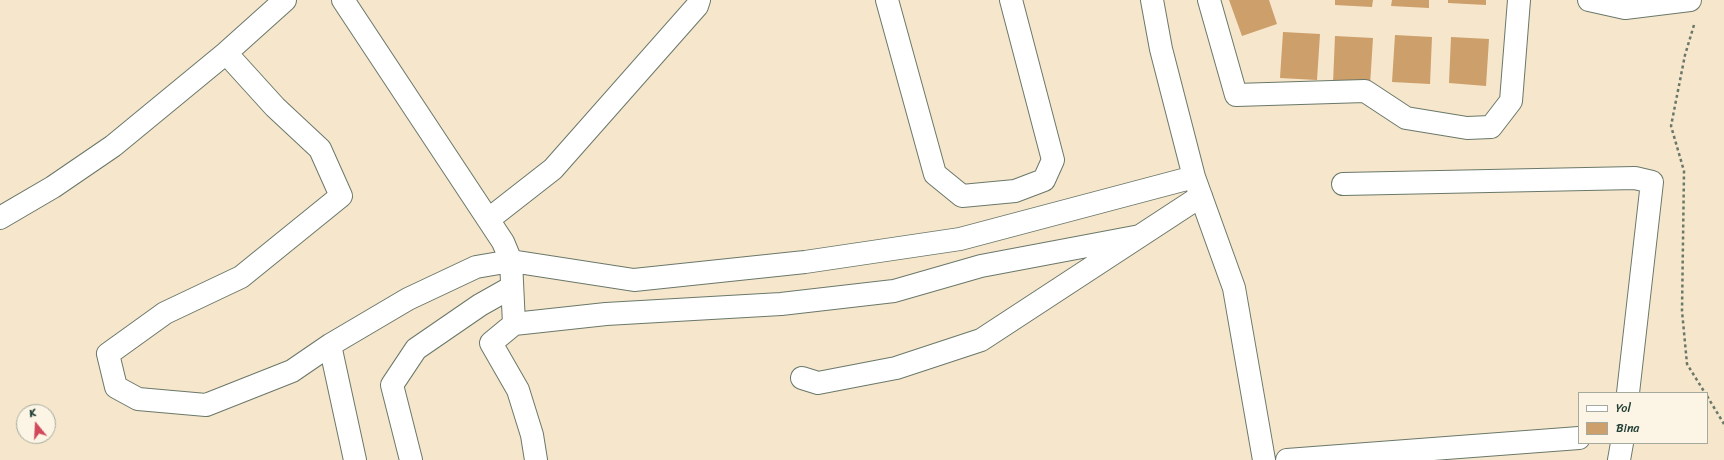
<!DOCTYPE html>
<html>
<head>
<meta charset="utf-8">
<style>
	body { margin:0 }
	#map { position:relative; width:1724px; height:460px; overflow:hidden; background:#f6e6cc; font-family:Sriracha,sans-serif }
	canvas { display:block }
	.legend { position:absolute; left:1578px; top:392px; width:130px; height:52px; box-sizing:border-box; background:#fcf5e5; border:1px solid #a4ab9e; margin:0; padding:5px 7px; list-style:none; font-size:12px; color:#1f3d34 }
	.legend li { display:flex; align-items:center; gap:8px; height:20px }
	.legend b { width:20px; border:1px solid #a4ab9e }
	.north { position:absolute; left:16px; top:404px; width:40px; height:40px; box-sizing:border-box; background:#fcf5e5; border:1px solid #a4ab9e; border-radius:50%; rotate:342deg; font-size:11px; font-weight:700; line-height:16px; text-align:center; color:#1f3d34 }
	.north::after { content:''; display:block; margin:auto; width:14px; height:18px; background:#d1495b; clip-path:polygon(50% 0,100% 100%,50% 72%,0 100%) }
</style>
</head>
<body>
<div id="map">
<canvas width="1724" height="460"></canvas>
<ul class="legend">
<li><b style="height:5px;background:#fff"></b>Yol</li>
<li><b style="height:11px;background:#cd9f6a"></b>Bina</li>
</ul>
<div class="north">K</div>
</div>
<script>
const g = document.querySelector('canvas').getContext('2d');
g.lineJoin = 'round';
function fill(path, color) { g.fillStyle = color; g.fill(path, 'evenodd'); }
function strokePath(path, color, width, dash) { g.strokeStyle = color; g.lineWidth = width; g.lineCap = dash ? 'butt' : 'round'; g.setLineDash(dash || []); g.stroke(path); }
fill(new Path2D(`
	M1229 0H1269L1277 24 1242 36Z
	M1335 0H1373L1372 7 1335 5Z
	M1392 0H1429V8L1391 6Z
	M1448 0H1486V5L1448 3Z
	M1283 32 1320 34 1317 80 1280 78Z
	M1395 35 1432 37 1430 84 1392 82Z
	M1335 36 1373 38 1370 85 1333 83Z
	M1451 37 1489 39 1486 86 1449 83Z`), '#cd9f6a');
const street = new Path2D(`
	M343 0 503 242 511 261 514 324
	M887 0 935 174 962 196 1015 191 1044 180 1053 160 1011 0
	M1152 0 1161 49 1194 177 1234 288 1264 460
	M1209 0 1236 95 1365 91 1406 118 1467 128 1491 127 1511 101 1519 0
	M1589 0 1625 8 1690 0
	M226 53 275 107 320 149 341 196 241 277 165 313 108 354 116 387 138 399 206 405 292 371 330 345 408 299 476 267 511 261 634 280 805 262 960 239 1194 177
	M1343 184 1635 178 1652 182 1628 393
	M0 218 53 187 113 146 226 53 285 0
	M489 219 553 169 697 6 699 0
	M330 345 355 460
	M802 378 818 383 896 368 981 340 1201 196
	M411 460 392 385 416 349 480 305 512 287
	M536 460 532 435 518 390 491 343 514 324 606 314 781 304 894 291 981 266 1140 236
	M1287 460 1579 438
	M1619 460 1622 443`);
strokePath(street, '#6a7869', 24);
strokePath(new Path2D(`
	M1694 25 1685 55 1671 126 1684 171 1682 311 1687 364 1705 393
	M1707 396 1724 424`), '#6a7869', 2.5, [3, 3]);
strokePath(street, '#fff', 22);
</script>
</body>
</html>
